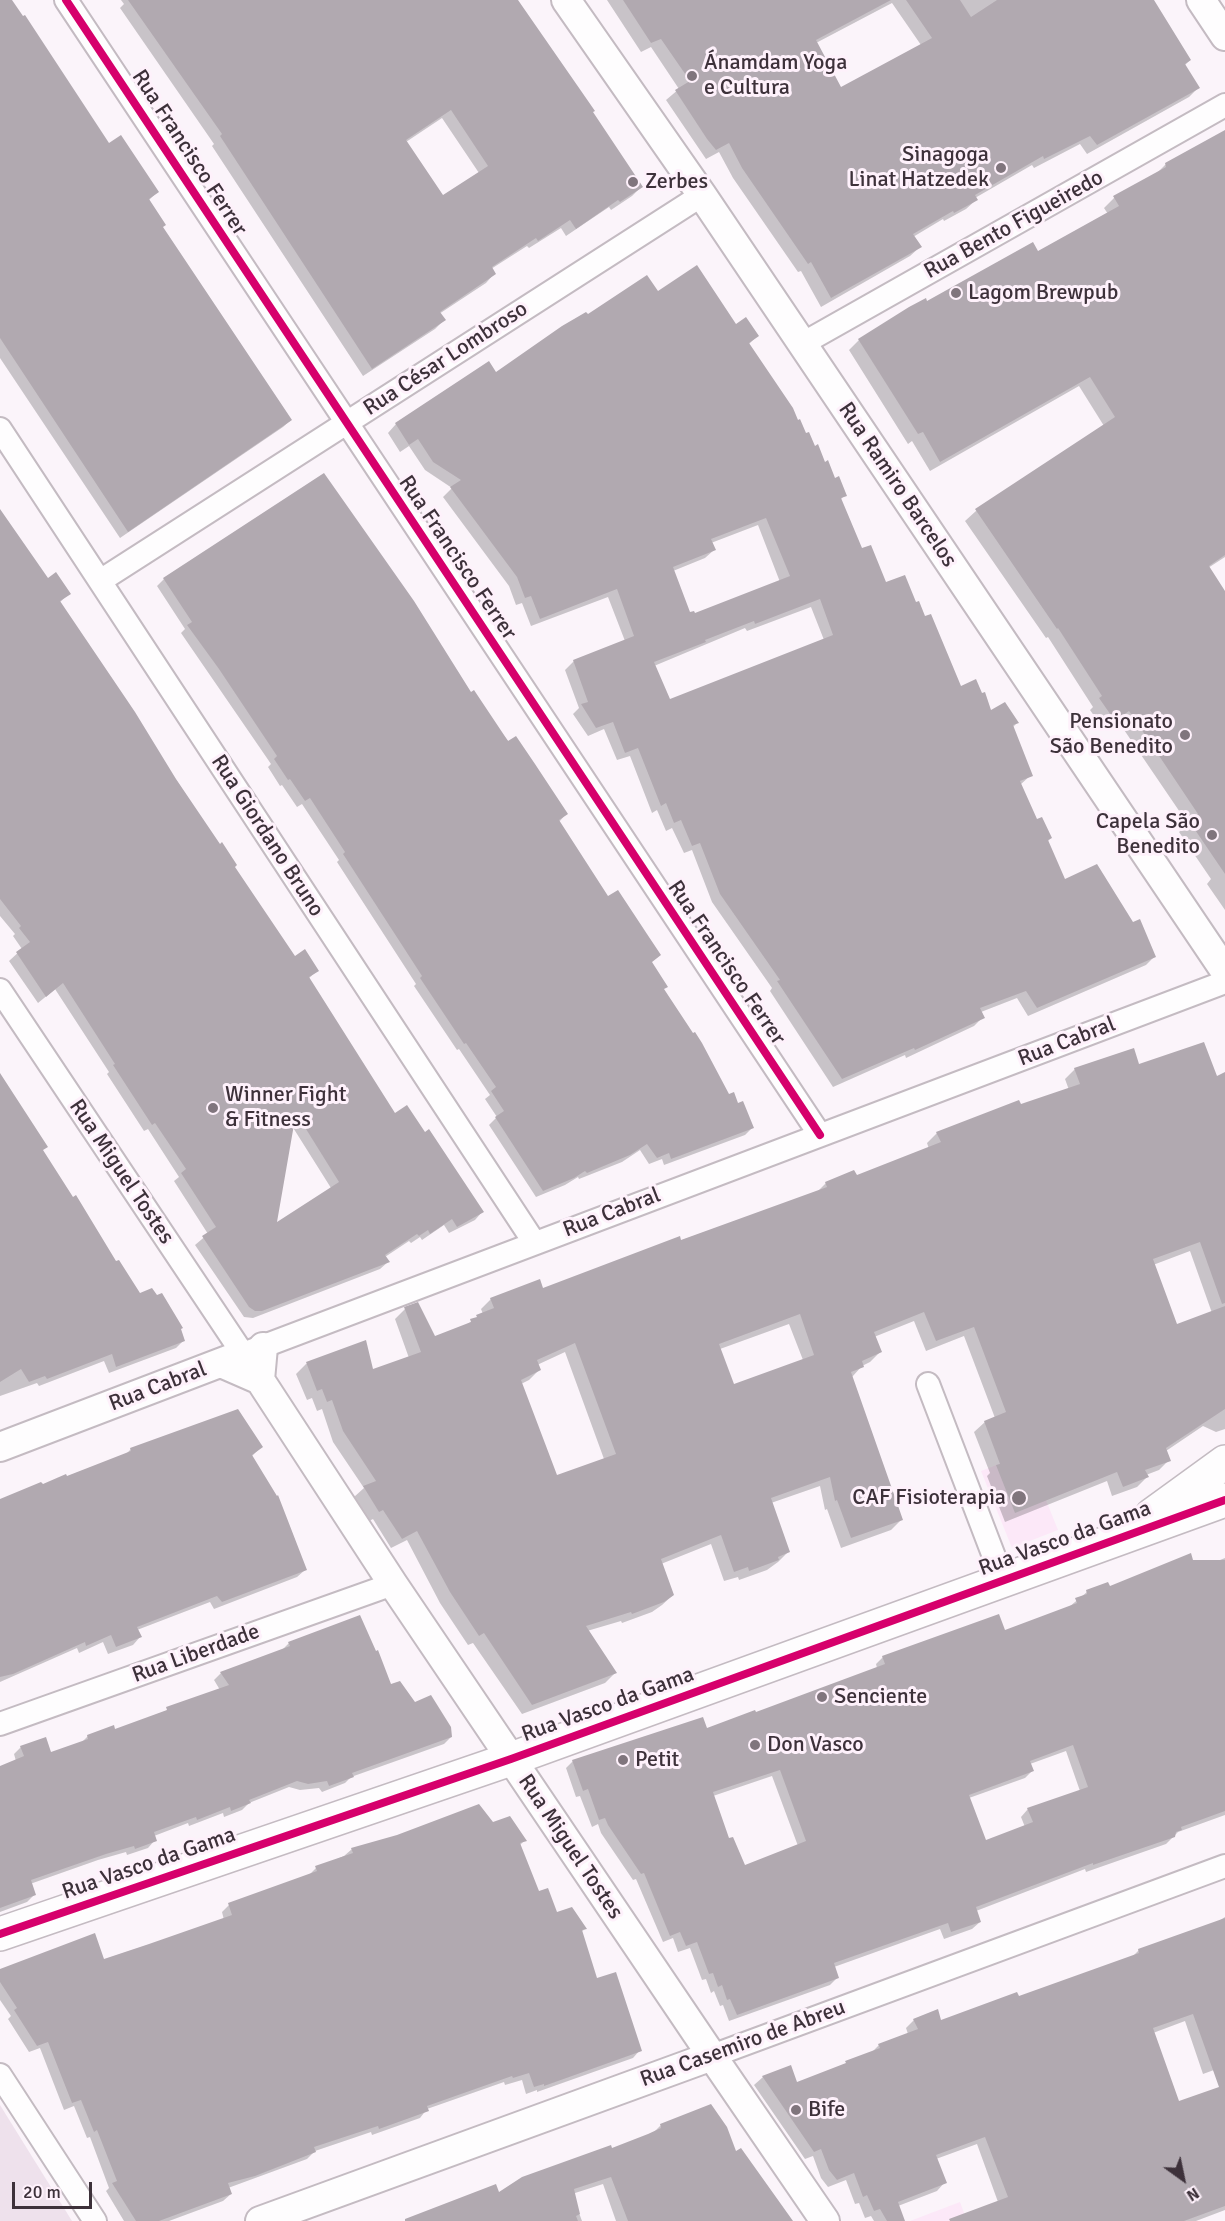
<!DOCTYPE html>
<html>
<head>
<meta charset="utf-8">
<style>
	body { margin:0 }
	#map { position:relative; width:1225px; height:2221px; overflow:hidden; background:#fbf4fa; font-family:Signika,sans-serif }
	canvas { display:block }
	.north { position:absolute; left:1153px; top:2149px; width:60px; height:60px; -webkit-text-stroke:4px #fef1fb; paint-order:stroke; rotate:147deg; font-size:16px; font-weight:700; line-height:24px; text-align:center; color:#3d313a }
	.north::after { content:''; display:block; margin:auto; width:21px; height:27px; background:#3d313a; clip-path:polygon(50% 0,100% 100%,50% 72%,0 100%) }
	.scale { position:absolute; left:12px; top:2182px; width:80px; height:27px; box-sizing:border-box; border:3px solid #3d313a; border-top:0; padding-left:8px; font-size:18px; line-height:21px; white-space:nowrap; color:#3d313a; -webkit-text-stroke:4px #fef1fb; paint-order:stroke }
</style>
</head>
<body>
<div id="map">
<canvas width="1225" height="2221"></canvas>
<div class="north">N</div>
<div class="scale">20 m</div>
</div>
<script>
const g = document.querySelector('canvas').getContext('2d');
g.lineJoin = 'round';
function fill(path, color) { g.fillStyle = color; g.fill(path, 'evenodd'); }
function strokePath(path, color, width, dash) { g.strokeStyle = color; g.lineWidth = width; g.lineCap = dash ? 'butt' : 'round'; g.setLineDash(dash || []); g.stroke(path); }
function write(font, color, halo, rows, align = 'center') {
  g.font = font + ' Signika,sans-serif'; g.lineWidth = 6; g.setLineDash([]); g.textBaseline = 'middle'; g.strokeStyle = halo; g.fillStyle = color; for (const [text, x, y, turn = 0] of rows) {
    g.save(); g.translate(x, y); g.rotate((+turn || 0) * Math.PI / 180); g.textAlign = isNaN(turn) ? turn : align; if (halo) g.strokeText(text, 0, 0); g.fillText(text, 0, 0); g.restore();
  }
}
fill(new Path2D(`
	M1027 1453 1058 1530 1012 1548 981 1471Z
	M960 2202 967 2221H910Z`), '#fce8f8');
fill(new Path2D(`
	M0 2105 72 2221H0Z`), '#eee1ec');
fill(new Path2D(`
	M0 0H10L109 145 157 192 148 201 162 227 291 420 283 427 120 538 0 358Z
	M121 0H516L641 187 632 196 611 210 609 207 566 236 561 228 529 248 527 246 491 269 494 274 486 283 439 314 444 320 435 329 363 376 212 146 214 144 120 8 124 4ZM442 118 479 173 442 197 406 142Z
	M607 0H1145L1190 60 1184 66 1198 88 1189 97 1087 154 1080 144 1034 168 1032 165 975 198 976 200 966 209 944 221 943 219 913 237 920 247 910 256 821 307 801 271 798 272 733 178 719 152 706 159 666 100 679 89 651 47 641 52ZM892 3 921 45 840 89 816 43Z
	M1225 132V557L1208 568 1225 594V910L1207 884 1211 879 1179 832 1188 824 1118 721 1104 730 1090 710 1093 707 1048 637 1046 638 965 521 976 511 1104 426 1079 386 930 471 912 441 908 444 849 350 859 340 927 303 1037 253 1108 214 1104 208 1114 198 1156 174 1165 165Z
	M658 293 757 336 748 345 845 495 840 500 861 550 885 584 915 604 960 688 991 713 1017 723 1012 728 1031 775 1020 785 1037 821 1051 838 1047 842 1064 881 1154 957 1146 965 1028 1016 1017 998 981 1012 983 1017 974 1026 906 1058 905 1055 833 1087 770 991 772 988 712 902 692 850 684 853 672 828 666 831 657 810 652 813 630 756 617 760 604 729 588 736 573 714 579 708 565 670 574 661 625 641 608 597 531 626 522 603 516 605 509 586 443 497 452 488 425 470 409 446 400 452 388 433 396 424 496 374 588 316ZM758 525 780 582 694 615 689 614 673 571 705 558 714 550 711 543ZM811 607 824 640 669 701 654 666 745 628 747 631Z
	M0 511 47 580 69 594 59 603 294 958 317 971 308 979 394 1115 482 1212 475 1220 449 1233 444 1225 422 1240 420 1237 411 1243 409 1241 385 1257 388 1262 380 1269 253 1318 244 1317 195 1245 208 1234 174 1181 179 1177 148 1129 144 1131 107 1074 109 1072 55 989 38 1003 9 961 22 949 13 936 15 934 0 916ZM292 1126 331 1188 275 1225Z
	M164 579 471 694 566 814 559 822 651 963 663 990 728 1096 738 1105 752 1128 745 1135 664 1165 662 1159 649 1164 640 1150 622 1162 579 1179 578 1177 565 1185 536 1197 489 1125 497 1117 485 1099 490 1095 459 1049 457 1050 414 986 416 984 337 862 339 860 302 804 297 807 282 785 280 786 268 767 271 764 181 633 185 629 157 586Z
	M1138 1066 1216 1078 1225 1074V1429L1216 1432 1203 1426 1166 1451 1169 1460 1159 1470 1146 1475 1147 1477 1137 1487 1112 1496 1107 1481 1005 1522 987 1476 990 1473 974 1432 985 1422 995 1418 964 1336 926 1351 914 1321 874 1337 880 1352 870 1362 862 1366 852 1377 901 1520 891 1530 841 1548 827 1509 825 1510 820 1486 771 1503 788 1552 778 1562 767 1570 739 1580 738 1577 724 1581 711 1544 661 1564 673 1595 662 1605 652 1612 622 1623 621 1621 587 1631 615 1673 605 1683 522 1714 473 1643 468 1645 440 1603 407 1540 391 1548 373 1519 369 1521 354 1497 364 1488 333 1442 322 1409 317 1411 312 1398 307 1400 296 1374 306 1364 365 1342 372 1371 409 1358 395 1319 405 1309 435 1338 466 1325 483 1314 481 1309 491 1299 542 1290 817 1192 826 1183 856 1177 929 1149 927 1143 937 1133 1069 1090 1065 1079 1075 1069ZM1190 1251 1212 1313 1176 1326 1153 1265ZM789 1324 803 1360 733 1386 720 1349ZM565 1352 604 1459 556 1477 521 1384 529 1380 539 1370 537 1365Z
	M0 1080 42 1151 115 1262 139 1295 179 1330 183 1341 176 1348 109 1373 104 1361 39 1386 37 1383 0 1396Z
	M261 1447 251 1457 305 1570 297 1577 214 1609 210 1602 137 1630 140 1637 133 1645 108 1654 103 1642 79 1653 77 1648 0 1682V1502L126 1454 131 1449Z
	M1225 1558V1815L1178 1832 1166 1844 1086 1872 1085 1869 976 1911 980 1922 972 1929 944 1939 940 1929 834 1967 838 1977 830 1985 729 2021 723 2005 720 2006 714 1991 711 1993 706 1979 702 1980 690 1948 678 1952 673 1938 663 1942 636 1879 633 1880 601 1833 598 1824 592 1827 580 1796 576 1797 566 1768 573 1761 706 1730 755 1714 877 1668 876 1664 883 1657 1004 1632 1069 1607 1087 1592 1109 1588 1192 1561 1220 1560ZM1066 1751 1080 1791 1028 1809 1021 1817 1025 1827 985 1842 969 1798 1025 1778 1032 1771 1030 1764ZM772 1776 798 1846 744 1867 728 1840 713 1796Z
	M289 1643 390 1686 414 1704 451 1737 444 1744 351 1777 345 1783 322 1792 319 1788 300 1790 289 1787 249 1803 242 1810 224 1817 223 1813 189 1826 188 1823 154 1836 155 1840 148 1848 127 1855 126 1852 98 1860 30 1884 34 1895 27 1902 0 1912V1767L16 1761 14 1754 21 1747 50 1754 80 1744 88 1736 114 1731 220 1690 214 1680 221 1673 282 1650Z
	M492 1824 525 1840 519 1846 538 1893 556 1914 585 1929 581 1932 596 1980 640 2050 633 2058 537 2092V2090L526 2094 522 2080 505 2085 504 2082 427 2109 420 2118 372 2135 371 2132 315 2151 307 2159 228 2188 231 2194 223 2201 169 2221H124L106 2191 109 2188 90 2137 87 2138 74 2106 64 2110 40 2048 29 2052 8 2019 11 2016 0 2000V1971L103 1961 224 1920 222 1912 229 1905 309 1875 316 1868 344 1856 352 1849Z
	M1225 1917V2066L1203 2074 1185 2021 1153 2033 1178 2103 1225 2091V2210L1196 2221H977L998 2202 977 2144 936 2159 945 2182 937 2191 898 2206 903 2221H874L871 2216 865 2218 859 2203 855 2204 846 2180 828 2187 821 2178 813 2156 805 2159 754 2085 763 2077 790 2067 796 2084 870 2054 879 2045 908 2034 906 2028 914 2020 940 2022 1018 1998 1132 1957 1139 1950 1214 1924Z
	M660 2126 735 2153 791 2221H616L603 2184 572 2194 582 2221H411L498 2195 652 2134Z`), '#0003');
fill(new Path2D(`
	M0 0H12L23 16 25 15 109 143 121 135 159 192 149 199 166 225 163 227 292 420 128 532 0 338Z
	M128 0H518L595 111 593 112 643 187 620 202 618 200 576 229 570 220 538 241 536 238 492 267 496 274 440 312 446 320 372 369 220 136 222 134ZM451 110 488 166 443 195 406 140Z
	M623 0H891L816 40 841 87 932 38 906 0H960L971 17 997 0H1154L1191 60 1185 64 1200 88 1097 145 1090 136 1044 159 1043 156 975 195 978 200 954 213 953 211 913 234 922 247 831 298 811 262 808 264 742 168 729 143 716 150 707 139 675 90 690 81 661 39 651 43Z
	M1225 130V555L1209 566 1225 591V874L1189 821 1198 814 1129 711 1115 721 1099 698 1102 696 1058 628 1057 629 975 509 1115 417 1090 377 940 462 923 432 918 434 858 339 909 307 926 298 927 301 1033 242 1038 251 1119 206 1113 196 1166 167 1165 163Z
	M697 265 736 324 746 317 759 336 749 343 793 408 798 420 800 419 806 433 809 432 815 446 818 444 825 462 828 460 835 478 839 476 847 496 841 498 862 548 871 545 886 582 905 575 916 602 919 601 925 616 931 614 961 686 976 679 982 693 985 692 991 710 1005 702 1019 723 1013 725 1033 776 1020 781 1037 819 1042 817 1052 838 1048 840 1065 879 1097 864 1133 922 1140 919 1156 957 1037 1008 1026 991 980 1008 985 1018 915 1050 914 1048 842 1079 777 981 780 980 720 894 700 843 692 846 681 820 674 823 666 803 661 806 638 748 625 753 613 722 596 728 581 704 588 702 573 660 634 636 617 589 540 619 531 596 525 598 517 577 450 487 461 480 433 462 418 439 409 445 395 423 489 361 496 372 562 326 586 312 588 314 647 275 658 291ZM766 518 790 576 695 613 694 611 690 612 673 567 716 550 711 539ZM820 599 833 635 670 699 654 662 706 642 705 640 754 621 755 624Z
	M324 473 414 601 471 692 474 690 508 741 516 736 535 764 568 814 559 820 608 896 618 890 647 934 661 955 652 962 668 987 664 989 693 1033 695 1032 702 1043 729 1094 734 1092 738 1103 743 1101 754 1128 671 1159 669 1153 657 1158 647 1144 630 1155 587 1173 585 1171 574 1178 543 1191 495 1117 504 1111 491 1091 496 1087 466 1043 464 1044 420 978 422 976 343 854 345 852 310 798 305 801 290 779 288 780 274 759 277 756 219 669 187 625 192 622 163 578Z
	M0 509 48 578 56 572 71 594 60 601 135 712 176 779 220 844 222 842 237 865 235 867 295 956 305 949 319 971 309 977 395 1113 407 1105 425 1132 429 1129 484 1212 457 1227 452 1219 430 1234 428 1230 419 1236 417 1234 385 1255 390 1262 262 1311H255L249 1307 202 1236 216 1227 181 1173 186 1169 155 1123 152 1125 113 1065 115 1064 63 983 46 997 16 952 30 942 19 928 21 926 0 899ZM296 1113 339 1182 277 1222Z
	M1204 1042 1217 1076 1225 1072V1303L1222 1304 1200 1242 1153 1259 1177 1324 1225 1306V1409L1166 1448 1171 1461 1145 1470 1149 1477 1123 1487 1117 1472 1015 1513 996 1465 1000 1464 984 1421 1006 1412 974 1327 936 1341 924 1312 874 1332 882 1352 862 1361 864 1367 851 1372 903 1520 851 1538 837 1500 835 1501 830 1477 771 1498 790 1552 778 1557 779 1560 749 1571 748 1567 734 1572 721 1535 661 1559 674 1595 664 1602 632 1614 631 1612 586 1626 617 1673 532 1705 484 1633 479 1636 450 1592 417 1531 402 1539 383 1510 379 1512 363 1486 376 1481 343 1431 332 1400 327 1402 322 1389 317 1391 306 1362 366 1340 373 1369 421 1352 404 1307 418 1302 435 1336 471 1322 470 1319 477 1317 476 1315 494 1308 490 1298 540 1279 543 1288 680 1236 681 1240 827 1187 825 1182 854 1170 857 1175 941 1142 936 1132 1019 1100 1021 1104 1080 1084 1074 1068 1134 1048 1139 1064ZM800 1314 814 1355 734 1384 719 1344ZM575 1343 616 1454 557 1475 521 1380 541 1370 537 1360Z
	M0 1073 48 1147 43 1150 73 1197 76 1195 116 1261 119 1260 140 1293 152 1288 157 1295 162 1293 183 1328 181 1329 185 1341 116 1367 112 1354 47 1379 45 1376 29 1382 21 1369 0 1382Z
	M238 1409 263 1447 252 1455 277 1496 278 1495 307 1570 222 1602 217 1596 137 1627 142 1637 116 1647 111 1635 86 1646 85 1642 13 1674 0 1677V1499L41 1482 43 1484 66 1474 67 1476 131 1451 130 1448Z
	M1191 1553 1193 1560H1225V1811L1181 1827 1182 1830 1176 1832 1175 1837 1093 1865V1863L976 1907 981 1922 951 1932 948 1923 834 1963 839 1978 737 2015 730 1999 727 2000 722 1985 718 1987 713 1973 709 1974 697 1942 686 1946 680 1932 670 1936 644 1873 641 1874 608 1825 605 1818 599 1820 588 1789 583 1791 572 1760 703 1717 707 1728 755 1710 756 1712 885 1664 882 1656 999 1614 1005 1630 1077 1603 1075 1598 1087 1594 1086 1590 1108 1582 1110 1586ZM1073 1745 1088 1787 1027 1808 1033 1822 986 1840 969 1795 1034 1771 1030 1761ZM780 1770 806 1841 745 1865 733 1837 729 1838 713 1792Z
	M360 1615 376 1651 378 1650 391 1684 400 1681 415 1702 431 1695 451 1727 452 1737 352 1773 354 1777 329 1786 327 1781 308 1784 297 1781 249 1800 251 1803 231 1811 230 1807 197 1820 196 1817 154 1832 157 1841 135 1849 134 1846 106 1854 31 1880 36 1895 0 1908V1766L24 1756 20 1746 46 1737 51 1752 88 1739 87 1735 114 1725 115 1729 167 1710 166 1707 229 1685 220 1672 290 1646 288 1642Z
	M479 1804 493 1822 510 1816 527 1841 520 1843 539 1891 548 1888 557 1912 572 1907 587 1929 582 1930 597 1978 616 1972 642 2051 544 2086V2084L534 2087 529 2073 513 2078 512 2076 427 2106 429 2111 379 2129 378 2126 314 2147 316 2152 255 2176 228 2183 232 2194 159 2221H136L112 2183 117 2181 97 2130 94 2132 81 2100 72 2103 48 2042 37 2046 14 2010 17 2008 0 1982V1969L95 1933 104 1959 149 1944 232 1915 228 1903 317 1871 315 1866 353 1853 351 1848 397 1835Z
	M1225 1918V2206L1184 2221H950L949 2219 1008 2197 985 2137 936 2155 947 2183 898 2202 905 2221H887L880 2209 874 2211 867 2195 863 2197 854 2173 837 2180 829 2170 821 2149 814 2152 762 2076 791 2065 797 2082 846 2063 845 2061 880 2048 878 2044 918 2029 913 2019 938 2009 941 2020 1017 1992 1019 1996 1139 1953 1138 1949ZM1193 2014 1219 2087 1179 2101 1153 2028Z
	M711 2104 727 2127 736 2151 741 2148 793 2221H628L611 2177 574 2189 580 2214 576 2216 578 2221H405V2219L496 2184 499 2192 522 2177 611 2145 612 2148 648 2134 661 2128 660 2124Z`), '#b1a9b0');
const minor = new Path2D(`
	M66 0 820 1135
	M802 344 1225 105
	M0 429 534 1242
	M100 581 702 195
	M0 990 243 1354 1225 982
	M928 1384 1003 1580
	M0 1724 393 1584
	M712 2056 1225 1866
	M0 2075 95 2221`);
const tertiary = new Path2D(`
	M566 0 702 195 1225 971
	M1201 0 1225 36
	M221 1363 260 1380 393 1584 712 2056 825 2221
	M260 1380 263 1347
	M0 1447 238 1356
	M260 2221 712 2056`);
const secondary = new Path2D(`
	M1152 1515 1225 1462
	M0 1934 511 1759 1225 1500`);
strokePath(minor, '#c4bbc2', 26);
strokePath(tertiary, '#c4bbc2', 32);
strokePath(secondary, '#c4bbc2', 36);
strokePath(minor, '#fefdfe', 22);
strokePath(tertiary, '#fefdfe', 28);
strokePath(secondary, '#fefdfe', 33);
strokePath(new Path2D(`
	M66 0 820 1135
	M0 1934 511 1759 1225 1500`), '#d6006c', 8);
for (const [x, y, r, color] of [
	[692,76,6,"#80757d"],
	[1001,168,6,"#80757d"],
	[633,182,6,"#80757d"],
	[956,293,6,"#80757d"],
	[1185,735,6,"#80757d"],
	[1212,835,6,"#80757d"],
	[213,1108,6,"#80757d"],
	[1019,1498,8,"#80757d"],
	[822,1697,6,"#80757d"],
	[755,1745,6,"#80757d"],
	[623,1760,6,"#80757d"],
	[796,2110,6,"#80757d"]
]) { const dot = new Path2D(); dot.arc(x, y, r, 0, 2 * Math.PI); g.fillStyle = color; g.fill(dot); strokePath(dot, '#fef1fb', 2); }
write('22px', '#3d313a', '#fef1fb', [
	["Ánamdam Yoga",704,63],
	["e Cultura",704,88],
	["Sinagoga",989,155,"right"],
	["Linat Hatzedek",989,180,"right"],
	["Zerbes",645,182],
	["Lagom Brewpub",968,293],
	["Pensionato",1173,722,"right"],
	["São Benedito",1173,747,"right"],
	["Capela São",1200,822,"right"],
	["Benedito",1200,847,"right"],
	["Winner Fight",225,1095],
	["& Fitness",225,1120],
	["CAF Fisioterapia",1006,1498,"right"],
	["Senciente",834,1697],
	["Don Vasco",767,1745],
	["Petit",635,1760],
	["Bife",808,2110]
], 'left');
write('22px', '#3d313a', '#fef1fb', [
	["Rua Francisco Ferrer",189,153,57],
	["Rua Bento Figueiredo",1014,225,-29],
	["Rua César Lombroso",446,359,-33],
	["Rua Ramiro Barcelos",897,485,56],
	["Rua Francisco Ferrer",457,558,56],
	["Rua Giordano Bruno",267,836,57],
	["Rua Francisco Ferrer",726,963,56],
	["Rua Cabral",1067,1042,-21],
	["Rua Miguel Tostes",121,1172,56],
	["Rua Cabral",612,1213,-21],
	["Rua Cabral",158,1387,-21],
	["Rua Vasco da Gama",1065,1539,-20],
	["Rua Liberdade",196,1654,-20],
	["Rua Vasco da Gama",608,1705,-20],
	["Rua Miguel Tostes",570,1847,56],
	["Rua Vasco da Gama",149,1864,-19],
	["Rua Casemiro de Abreu",743,2044,-20]
]);
</script>
</body>
</html>
